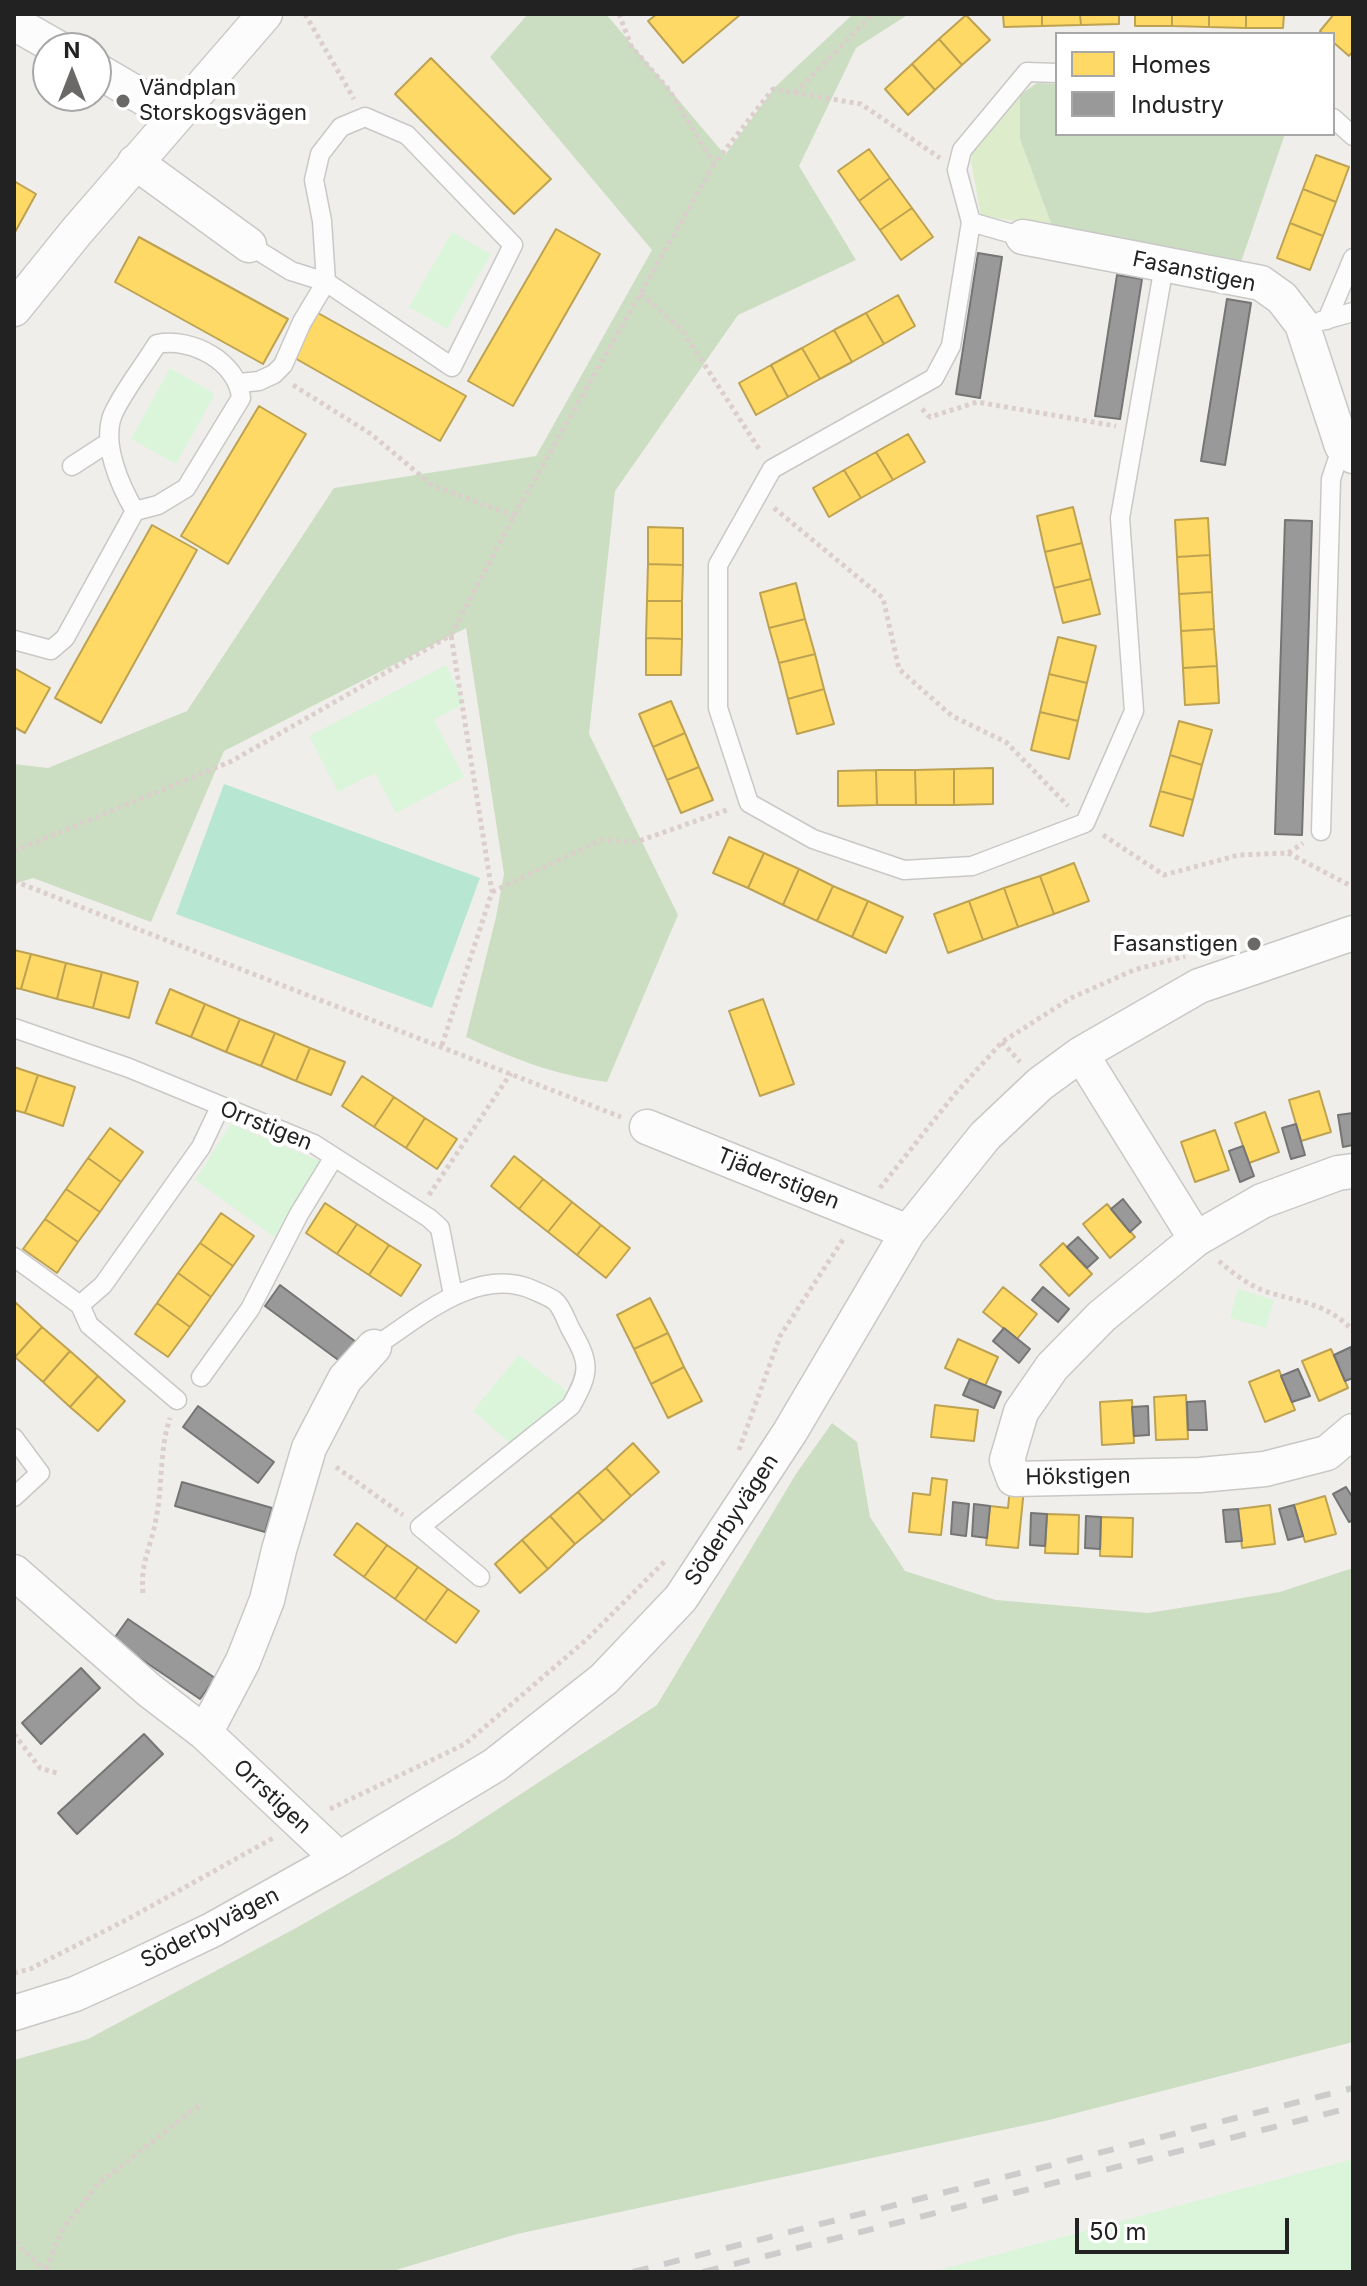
<!DOCTYPE html>
<html>
<head>
<meta charset="utf-8">
<style>
	body { margin:0 }
	#map { position:relative; width:1367px; height:2286px; overflow:hidden; background:#f0eeeb; font-family:Inter,sans-serif }
	canvas { display:block }
	.frame { position:absolute; inset:0; border:16px solid #222; pointer-events:none }
	.legend { position:absolute; left:1055px; top:32px; width:280px; height:104px; box-sizing:border-box; background:#fff; border:2px solid #a7a7a7; margin:0; padding:10px 14px; list-style:none; font-size:24px; color:#222 }
	.legend li { display:flex; align-items:center; gap:16px; height:40px }
	.legend b { width:40px; border:2px solid #a7a7a7 }
	.north { position:absolute; left:32px; top:32px; width:80px; height:80px; box-sizing:border-box; background:#fff; border:2px solid #a7a7a7; border-radius:50%; rotate:0deg; font-size:22px; font-weight:700; line-height:32px; text-align:center; color:#222 }
	.north::after { content:''; display:block; margin:auto; width:28px; height:36px; background:#6a6968; clip-path:polygon(50% 0,100% 100%,50% 72%,0 100%) }
	.scale { position:absolute; left:1075px; top:2218px; width:214px; height:36px; box-sizing:border-box; border:4px solid #222; border-top:0; padding-left:10px; font-size:24px; line-height:28px; white-space:nowrap; color:#222; -webkit-text-stroke:6px #fff; paint-order:stroke }
</style>
</head>
<body>
<div id="map">
<canvas width="1367" height="2286"></canvas>
<div class="frame"></div>
<ul class="legend">
<li><b style="height:22px;background:#ffd966"></b>Homes</li>
<li><b style="height:22px;background:#999"></b>Industry</li>
</ul>
<div class="north">N</div>
<div class="scale">50 m</div>
</div>
<script>
const g = document.querySelector('canvas').getContext('2d');
g.lineJoin = 'round';
function fill(path, color) { g.fillStyle = color; g.fill(path, 'evenodd'); }
function strokePath(path, color, width, dash) { g.strokeStyle = color; g.lineWidth = width; g.lineCap = dash ? 'butt' : 'round'; g.setLineDash(dash || []); g.stroke(path); }
function write(font, color, halo, rows, align = 'center') {
  g.font = font + ' Inter,sans-serif'; g.lineWidth = 8; g.setLineDash([]); g.textBaseline = 'middle'; g.strokeStyle = halo; g.fillStyle = color; for (const [text, x, y, turn = 0] of rows) {
    g.save(); g.translate(x, y); g.rotate((+turn || 0) * Math.PI / 180); g.textAlign = isNaN(turn) ? turn : align; if (halo) g.strokeText(text, 0, 0); g.fillText(text, 0, 0); g.restore();
  }
}
fill(new Path2D(`
	M1020 95V139L1052 226 981 216 971 161 973 147Z`), '#ddeccb');
fill(new Path2D(`
	M528 14H606L725 155 775 87 853 14H909L856 48 799 166 856 260 738 315 615 491 589 734 678 915 607 1082C555 1075 514 1059 466 1037L496 917 504 874 466 628 224 751 151 922 33 878 14 884V764L48 768 187 711 334 488 536 456 652 250 490 57Z
	M1037 83 1057 84V134H1285L1240 265 1052 226 1020 139V95Z
	M832 1423 857 1442 870 1517 905 1571 996 1600 1148 1613 1280 1592 1353 1568V2042L1049 2120 517 2234 389 2272H14V2060L88 2039 296 1928 455 1837 657 1705 796 1474Z`), '#cbdec1');
fill(new Path2D(`
	M452 232 491 254 447 329 409 307Z
	M170 368 215 394 176 464 131 439Z
	M446 665 465 703 434 720 464 777 396 813 375 773 338 792 309 736Z
	M231 1124 322 1162 277 1239 195 1180Z
	M1238 1289 1274 1300 1266 1328 1230 1318Z
	M519 1355 573 1396 515 1447 473 1411Z
	M1353 2159V2272H932Z`), '#daf5da');
fill(new Path2D(`
	M224 784 480 878 432 1008 176 914Z`), '#b7e6d2');
const homes = new Path2D(`
	M657 14H741L683 63 648 21Z
	M1003 14H1042V26L1004 27Z
	M1042 14H1080L1081 25 1042 26Z
	M1080 14H1119V24L1081 25Z
	M1135 14H1172V26H1135Z
	M1172 14H1209V27L1172 26Z
	M1209 14H1246V28L1209 27Z
	M1246 14H1284L1283 28H1246Z
	M1334 14 1353 15V51L1349 56 1333 42V34H1323L1320 31Z
	M966 15 990 40 962 65 939 39Z
	M939 39 962 65 935 90 912 64Z
	M431 58 551 179 514 214 395 94Z
	M912 64 935 90 908 115 885 89Z
	M869 149 890 178 859 201 838 171Z
	M1316 155 1349 167 1336 202 1303 189Z
	M890 178 912 208 880 230 859 201Z
	M14 181 36 194 14 234Z
	M1303 189 1336 202 1323 236 1290 223Z
	M912 208 933 237 901 260 880 230Z
	M1290 223 1323 236 1310 270 1277 258Z
	M556 229 600 254 513 406 468 381Z
	M139 237 288 319 263 364 115 282Z
	M898 295 915 326 884 344 866 313Z
	M318 313 466 396 440 441 293 357Z
	M866 313 884 344 852 362 834 330Z
	M834 330 852 362 820 379 802 348Z
	M802 348 820 379 788 397 771 365Z
	M771 365 788 397 756 415 739 383Z
	M259 406 306 434 228 564 181 536Z
	M908 434 925 462 893 480 876 452Z
	M876 452 893 480 861 498 844 470Z
	M844 470 861 498 829 517 813 488Z
	M1073 507 1082 543 1045 552 1037 516Z
	M1208 518 1210 555 1177 557 1175 520Z
	M152 525 197 550 101 723 55 698Z
	M648 527 683 528V565L648 564Z
	M1082 543 1091 579 1054 588 1045 552Z
	M1210 555 1212 592 1179 594 1177 557Z
	M648 564 683 565 682 601H647Z
	M1091 579 1100 614 1063 623 1054 588Z
	M796 583 805 619 769 628 760 593Z
	M1212 592 1214 629 1181 631 1179 594Z
	M647 601H682V639L646 638Z
	M805 619 815 654 779 663 769 628Z
	M1214 629 1217 666 1183 668 1181 631Z
	M1058 637 1096 646 1087 683 1049 674Z
	M646 638 682 639 681 675H646Z
	M815 654 824 689 788 699 779 663Z
	M1217 666 1219 703 1185 705 1183 668Z
	M14 668 50 688 25 733 14 727Z
	M1049 674 1087 683 1078 721 1040 712Z
	M824 689 834 724 797 734 788 699Z
	M671 701 685 733 653 747 639 714Z
	M1040 712 1078 721 1069 759 1031 750Z
	M1179 721 1212 730 1202 765 1170 755Z
	M685 733 699 767 667 780 653 747Z
	M1170 755 1202 765 1193 800 1160 791Z
	M699 767 713 800 681 813 667 780Z
	M993 768V804L954 805V769Z
	M954 769V805H916L915 770Z
	M876 770 877 805 838 806V771Z
	M876 770H915L916 805H877Z
	M1160 791 1193 800 1183 836 1150 826Z
	M729 837 764 853 748 888 713 873Z
	M764 853 799 869 783 905 748 888Z
	M1074 863 1089 901 1054 914 1040 876Z
	M799 869 833 886 817 921 783 905Z
	M1040 876 1054 914 1018 927 1004 888Z
	M833 886 868 901 852 937 817 921Z
	M1004 888 1018 927 983 940 969 901Z
	M868 901 903 917 886 953 852 937Z
	M969 901 983 940 948 953 934 914Z
	M14 950 31 954 21 989 14 988Z
	M31 954 66 963 57 999 21 989Z
	M66 963 102 972 93 1008 57 999Z
	M102 972 138 982 129 1018 93 1008Z
	M170 989 205 1004 191 1037 156 1023Z
	M763 999 794 1084 760 1096 729 1011Z
	M205 1004 240 1019 226 1052 191 1037Z
	M240 1019 275 1033 261 1066 226 1052Z
	M275 1033 310 1048 296 1081 261 1066Z
	M310 1048 345 1062 331 1095 296 1081Z
	M14 1067 38 1075 25 1113 14 1110Z
	M38 1075 75 1087 63 1126 25 1113Z
	M362 1076 394 1097 374 1127 342 1106Z
	M1319 1091 1331 1132 1301 1141 1289 1100Z
	M394 1097 425 1118 406 1148 374 1127Z
	M1265 1112 1279 1152 1249 1163 1235 1123Z
	M425 1118 457 1139 437 1169 406 1148Z
	M110 1128 143 1152 121 1182 88 1158Z
	M1215 1130 1229 1170 1195 1182 1181 1142Z
	M514 1156 543 1179 519 1209 491 1186Z
	M88 1158 121 1182 100 1212 66 1189Z
	M543 1179 572 1202 548 1232 519 1209Z
	M66 1189 100 1212 78 1242 45 1219Z
	M572 1202 601 1225 577 1255 548 1232Z
	M325 1203 357 1224 337 1254 306 1233Z
	M1107 1204 1135 1237 1110 1258 1083 1224Z
	M221 1213 254 1236 233 1266 200 1243Z
	M45 1219 78 1242 57 1273 23 1249Z
	M357 1224 389 1245 369 1275 337 1254Z
	M601 1225 630 1248 606 1278 577 1255Z
	M200 1243 233 1266 211 1297 178 1273Z
	M1063 1243 1092 1274 1069 1296 1040 1265Z
	M389 1245 421 1265 401 1296 369 1275Z
	M178 1273 211 1297 190 1327 157 1303Z
	M1003 1287 1037 1314 1017 1339 983 1312Z
	M650 1298 668 1333 634 1349 617 1315Z
	M15 1302 42 1327 15 1357 14 1356Z
	M157 1303 190 1327 168 1357 135 1334Z
	M42 1327 70 1351 43 1382 15 1357Z
	M668 1333 684 1367 651 1384 634 1349Z
	M958 1339 998 1357 985 1386 945 1368Z
	M1331 1349 1348 1388 1319 1401 1302 1361Z
	M70 1351 98 1376 70 1407 43 1382Z
	M684 1367 702 1401 668 1418 651 1384Z
	M1279 1370 1295 1410 1265 1422 1249 1382Z
	M98 1376 125 1401 98 1431 70 1407Z
	M1186 1395 1188 1439 1156 1440 1154 1397Z
	M1132 1400 1134 1443 1102 1445 1100 1402Z
	M935 1405 978 1410 974 1441 931 1437Z
	M633 1443 659 1472 631 1496 606 1468Z
	M606 1468 631 1496 603 1521 578 1492Z
	M932 1478 947 1480 941 1535 909 1532 913 1493 930 1495Z
	M1010 1488 1024 1489 1018 1548 986 1545 990 1506 1008 1508Z
	M578 1492 603 1521 575 1544 550 1516Z
	M1325 1496 1336 1534 1305 1542 1294 1505Z
	M1270 1505 1275 1544 1242 1548 1238 1509Z
	M1047 1514 1079 1515 1078 1554 1045 1553Z
	M550 1516 575 1544 548 1569 522 1540Z
	M1101 1517 1133 1518 1132 1557 1100 1556Z
	M357 1523 387 1545 364 1577 334 1555Z
	M522 1540 548 1569 520 1593 495 1564Z
	M387 1545 418 1567 395 1599 364 1577Z
	M418 1567 448 1589 425 1621 395 1599Z
	M448 1589 479 1611 456 1643 425 1621Z`);
fill(homes, '#ffd966');
strokePath(homes, '#bda252', 2);
const industry = new Path2D(`
	M978 253 1002 257 980 398 956 394Z
	M1117 275 1142 279 1120 419 1095 416Z
	M1227 299 1251 303 1225 465 1201 461Z
	M1285 520 1312 521 1302 835 1275 834Z
	M1353 1113V1145L1343 1147 1338 1115Z
	M1296 1124 1305 1155 1291 1159 1282 1128Z
	M1243 1146 1254 1176 1240 1182 1229 1151Z
	M1123 1199 1141 1222 1130 1232 1111 1209Z
	M1078 1237 1098 1258 1087 1268 1067 1247Z
	M280 1285 356 1342 341 1362 265 1306Z
	M1043 1287 1069 1309 1058 1322 1032 1300Z
	M1004 1328 1030 1349 1019 1363 993 1341Z
	M1351 1347 1353 1378 1345 1381 1334 1355Z
	M1298 1369 1310 1396 1292 1402 1281 1376Z
	M970 1379 1001 1392 994 1408 963 1395Z
	M1205 1401 1207 1430H1188L1187 1402Z
	M198 1406 274 1462 258 1483 183 1427Z
	M1148 1406 1149 1435 1134 1436 1132 1407Z
	M182 1482 272 1508 265 1532 175 1506Z
	M1346 1487 1353 1498V1520L1349 1522 1333 1494Z
	M953 1502 969 1504 966 1536 951 1534Z
	M974 1504 990 1506 987 1538 972 1536Z
	M1294 1505 1303 1536 1288 1540 1279 1509Z
	M1238 1509 1242 1541 1226 1542 1223 1510Z
	M1031 1513 1047 1514 1045 1546 1030 1545Z
	M1086 1516 1101 1517 1100 1549 1085 1548Z
	M128 1619 215 1678 200 1699 113 1640Z
	M81 1668 100 1688 41 1744 22 1723Z
	M144 1734 163 1754 77 1834 58 1813Z`);
fill(industry, '#999');
strokePath(industry, '#757575', 2);
const lane = new Path2D(`
	M1333 118 1353 136
	M971 222 957 170 962 150 1027 72 1057 73
	M1023 237 971 222 951 346 934 378 772 469 718 565V708L749 803 813 839 904 870 972 866 1085 823 1134 711 1120 518 1164 266
	M1327 320 1353 258
	M1321 321 1353 312
	M240 383 259 381 274 374 283 365 302 322 326 282 322 221 314 180 320 154 341 127 365 117 407 135 513 245 452 367 326 282 291 271 249 245
	M72 466 109 442
	M14 640 51 650 65 638 135 511 158 505 186 488 241 398C238 362 192 337 157 344 143 367 124 390 113 414 101 443 120 486 135 511
	M1321 831 1331 479 1342 446
	M14 1028 129 1068 314 1144 429 1218 440 1228 453 1295
	M14 1257 80 1305 89 1325 177 1400
	M80 1305 103 1285 201 1147 220 1107
	M374 1347C419 1318 477 1265 533 1290 540 1293 550 1297 555 1301 562 1307 566 1320 570 1328 590 1363 591 1371 571 1406L420 1527 480 1577
	M201 1377 250 1309 299 1214 334 1157
	M14 1438 40 1473 14 1497`);
const street = new Path2D(`
	M14 23 58 48
	M96 70 175 116
	M135 162 249 245
	M1023 237 1261 283 1282 298 1302 324 1342 446 1353 456
	M14 309 77 231 265 14
	M1081 1054 1196 1239
	M647 1127 908 1232
	M1353 1171 1338 1173 1262 1201 1196 1239 1102 1316 1052 1367 1021 1412 1007 1460 1014 1479 1200 1475 1265 1469 1327 1453 1353 1431
	M14 1572 149 1690 205 1733 339 1859
	M205 1733 243 1661 267 1600 279 1550 309 1448 345 1379 374 1347
	M14 2013 75 1994 128 1970 212 1930 339 1859 495 1765 604 1679 681 1598 790 1432 908 1232 985 1136 1040 1084 1081 1054 1199 986 1353 933`);
strokePath(lane, '#c9c8c7', 21);
strokePath(street, '#c9c8c7', 37);
strokePath(new Path2D(`
	M305 14 354 99
	M619 14 631 46 669 90 714 164 773 89 861 104 940 158
	M795 93 873 14
	M641 294 682 330 761 452
	M293 385 371 434 432 485 514 516
	M922 409 930 417 977 402 1116 426
	M774 508 883 598 899 669 952 716 1006 742 1068 806
	M1103 835 1164 875 1239 855 1288 853 1303 843
	M14 851 232 761 451 635 514 516 714 164
	M1288 853 1353 887
	M14 881 621 1117
	M492 892 601 840 636 842 730 809
	M1002 1042 1020 1062
	M442 1045 492 892 451 635
	M880 1188 954 1095 1002 1042 1071 998 1134 970 1185 956
	M429 1195 511 1073
	M1219 1261C1232 1273 1250 1286 1267 1292 1300 1302 1329 1304 1353 1331
	M739 1450 780 1336 844 1238
	M336 1467 403 1515
	M143 1593C140 1562 151 1548 156 1519 163 1485 159 1451 170 1418
	M14 1734 40 1768 57 1773
	M330 1809 465 1744 586 1640 666 1560
	M14 1973 30 1969 128 1919 275 1837
	M14 2242 48 2272
	M46 2269 62 2230 98 2184 202 2103`), '#dccecd', 5, [4, 4]);
strokePath(lane, '#fdfcfc', 18);
strokePath(street, '#fdfcfc', 34);
strokePath(new Path2D(`
	M633 2272 1353 2088
	M703 2272 1353 2107`), '#ccc', 6, [16, 16]);
for (const [x, y, r, color] of [
	[123,101,8,"#6a6968"],
	[1254,944,8,"#6a6968"]
]) { const dot = new Path2D(); dot.arc(x, y, r, 0, 2 * Math.PI); g.fillStyle = color; g.fill(dot); strokePath(dot, '#fff', 3); }
write('22px', '#222', '#fff', [
	["Vändplan",139,88],
	["Storskogsvägen",139,113],
	["Fasanstigen",1238,944,"right"]
], 'left');
write('22px', '#222', '#fff', [
	["Fasanstigen",1194,272,12],
	["Orrstigen",266,1126,22],
	["Tjäderstigen",778,1179,22],
	["Hökstigen",1078,1477,-1],
	["Söderbyvägen",732,1520,-57],
	["Orrstigen",272,1797,43],
	["Söderbyvägen",210,1928,-27]
]);
</script>
</body>
</html>
